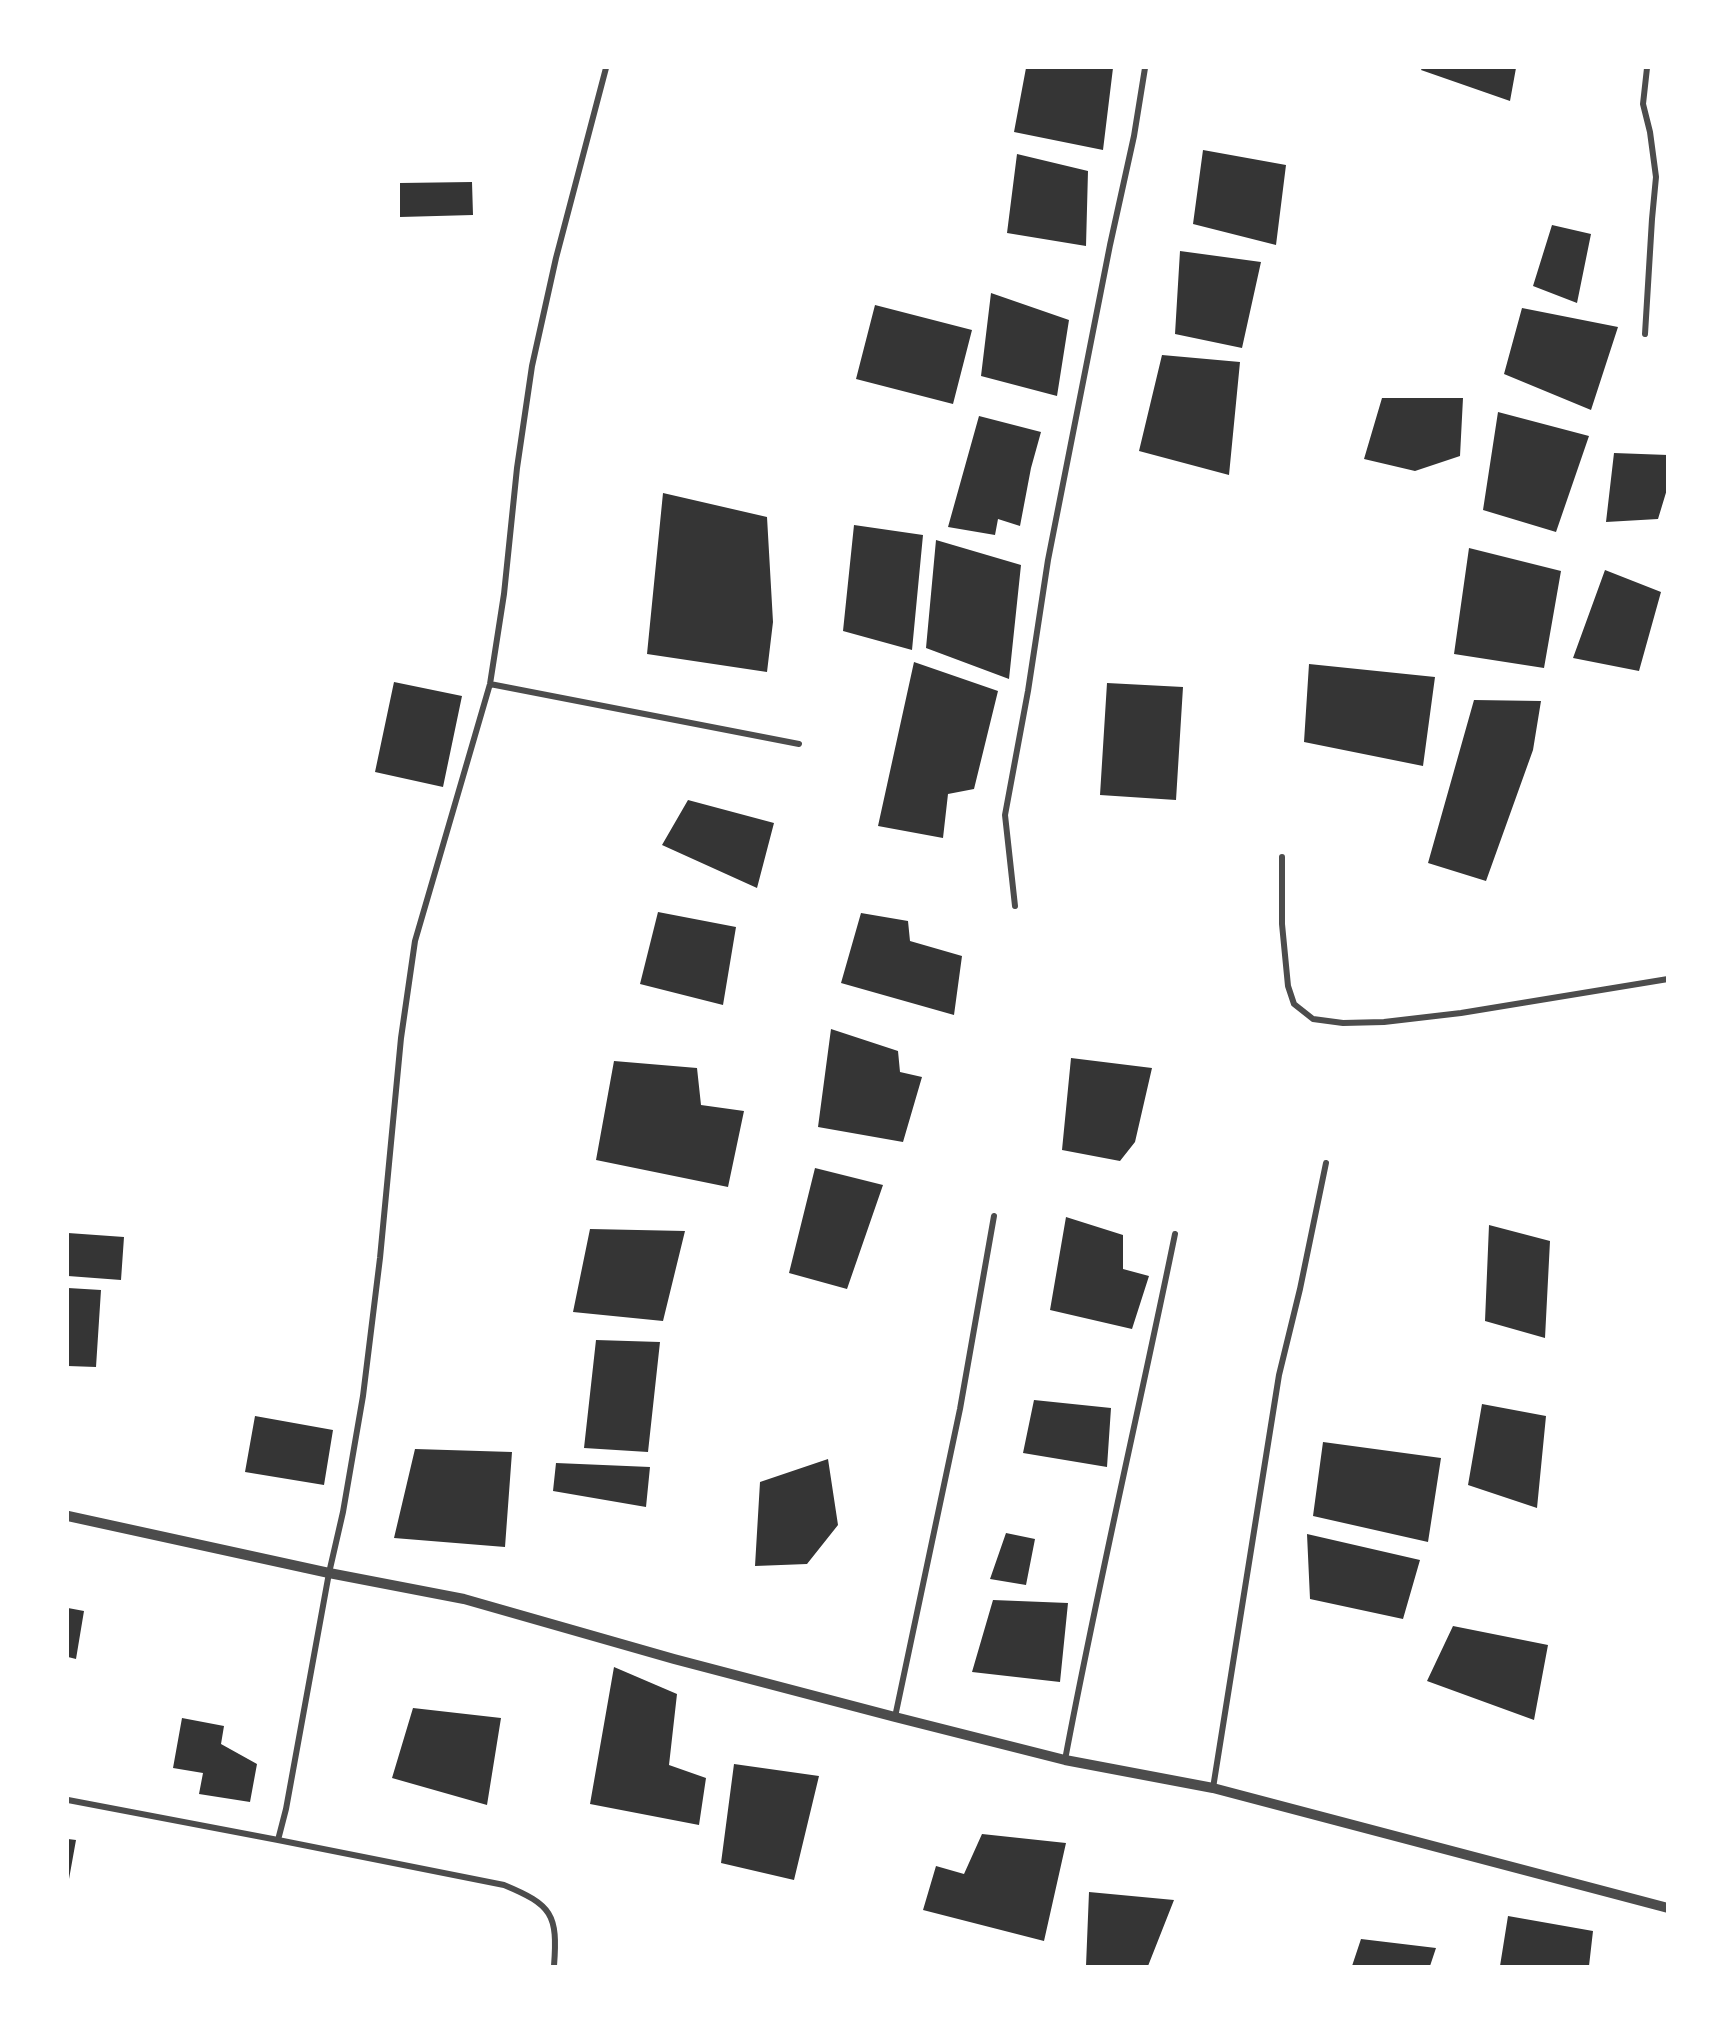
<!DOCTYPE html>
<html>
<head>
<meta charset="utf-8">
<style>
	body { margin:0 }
	#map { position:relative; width:1735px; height:2034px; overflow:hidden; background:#fff; font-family:"Archivo Narrow",sans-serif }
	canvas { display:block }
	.frame { position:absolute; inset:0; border:69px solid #fff; pointer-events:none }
</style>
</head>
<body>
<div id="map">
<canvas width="1735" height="2034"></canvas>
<div class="frame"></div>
</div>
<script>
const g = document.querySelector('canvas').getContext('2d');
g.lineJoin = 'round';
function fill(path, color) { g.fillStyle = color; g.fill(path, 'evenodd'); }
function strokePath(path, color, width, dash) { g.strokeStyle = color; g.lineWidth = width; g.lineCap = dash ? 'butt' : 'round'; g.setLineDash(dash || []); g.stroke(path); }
fill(new Path2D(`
	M1026 68H1113L1103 150 1014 132Z
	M1422 68H1516L1510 101 1421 70Z
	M1203 150 1286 165 1276 245 1193 224Z
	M1017 154 1088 171 1086 246 1007 233Z
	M472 182 473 215 400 217V183Z
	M1552 225 1591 234 1577 303 1533 286Z
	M1180 251 1261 262 1242 348 1175 334Z
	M991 293 1069 320 1057 396 981 376Z
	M875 305 972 330 953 404 856 379Z
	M1522 308 1618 327 1591 410 1504 374Z
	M1162 355 1240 362 1229 475 1139 451Z
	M1382 398H1463L1460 456 1415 471 1364 459Z
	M1498 412 1589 436 1556 532 1483 510Z
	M979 416 1041 432 1031 468 1020 526 998 519 995 535 948 527Z
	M1614 453 1668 455V486L1658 519 1606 522Z
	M663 493 767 517 773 622 767 672 647 654Z
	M854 525 923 535 912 650 843 631Z
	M936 540 1021 565 1009 679 926 648Z
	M1469 548 1561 571 1544 668 1454 654Z
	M1605 570 1661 592 1639 671 1573 658Z
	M914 662 998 691 974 789 948 794 943 838 878 826Z
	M1309 664 1435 677 1423 766 1304 742Z
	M394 682 462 696 443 787 375 772Z
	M1107 683 1183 687 1176 800 1100 795Z
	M1474 700 1541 701 1533 750 1486 881 1428 863Z
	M688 800 774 823 757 888 662 845Z
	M658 912 736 927 723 1005 640 984Z
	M861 913 908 921 910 941 962 956 954 1015 841 983Z
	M831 1029 898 1051 900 1072 922 1077 903 1142 818 1127Z
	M1071 1058 1152 1068 1135 1142 1120 1161 1062 1150Z
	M614 1061 697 1068 701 1105 744 1111 728 1187 596 1160Z
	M815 1168 883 1185 847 1289 789 1273Z
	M1066 1217 1123 1235V1269L1149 1276 1132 1329 1050 1310Z
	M1489 1225 1550 1241 1545 1338 1485 1321Z
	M590 1229 685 1231 663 1321 573 1312Z
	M68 1233 124 1237 121 1280 68 1276Z
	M68 1288 101 1290 96 1367 68 1366Z
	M596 1340 660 1342 648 1452 584 1448Z
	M1034 1400 1111 1408 1107 1467 1023 1453Z
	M1482 1404 1546 1416 1537 1508 1468 1485Z
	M255 1416 333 1430 324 1485 245 1472Z
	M1323 1442 1441 1458 1428 1542 1313 1516Z
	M415 1449 512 1452 505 1547 394 1538Z
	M828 1459 838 1525 807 1564 755 1566 760 1482Z
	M556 1463 650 1467 646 1507 553 1491Z
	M1006 1533 1035 1539 1026 1585 990 1579Z
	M1307 1534 1420 1560 1403 1619 1310 1599Z
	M993 1600 1068 1603 1060 1682 972 1672Z
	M68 1608 84 1611 76 1659 68 1657Z
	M1453 1626 1548 1645 1534 1720 1427 1681Z
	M614 1667 677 1694 669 1765 706 1778 699 1825 590 1804Z
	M413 1708 501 1718 487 1805 392 1778Z
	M182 1718 224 1726 221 1744 257 1764 250 1802 199 1794 203 1773 173 1768Z
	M734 1764 819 1776 794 1880 721 1863Z
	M982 1834 1066 1843 1044 1941 923 1910 936 1866 964 1874Z
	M68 1839 76 1840 69 1879H68Z
	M1089 1892 1174 1900 1148 1966H1086Z
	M1508 1916 1593 1931 1589 1966H1500Z
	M1361 1939 1436 1948 1430 1966H1352Z`), '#353535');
strokePath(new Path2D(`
	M1645 334 1652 219 1656 177 1650 132 1643 104 1647 68
	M490 684 799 744
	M1282 857V924L1288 986 1294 1004 1313 1019 1343 1023 1384 1022 1461 1013 1668 979
	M1015 906 1005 815 1028 691 1048 560 1110 245 1134 136 1145 68
	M895 1717 960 1409 994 1216
	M1065 1760C1098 1584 1139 1410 1175 1234
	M1213 1788 1279 1375 1300 1289 1326 1163
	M68 1800 278 1840 286 1809 329 1573 343 1512 363 1396 380 1258 401 1038 415 941 490 684 504 594 517 468 532 366 556 258 606 68
	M278 1840 504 1885C552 1905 558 1914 554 1966`), '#4c4c4c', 6);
strokePath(new Path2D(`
	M68 1516 329 1573 464 1599 674 1659 895 1717 1065 1760 1213 1788 1668 1908`), '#4c4c4c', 10);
</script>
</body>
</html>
